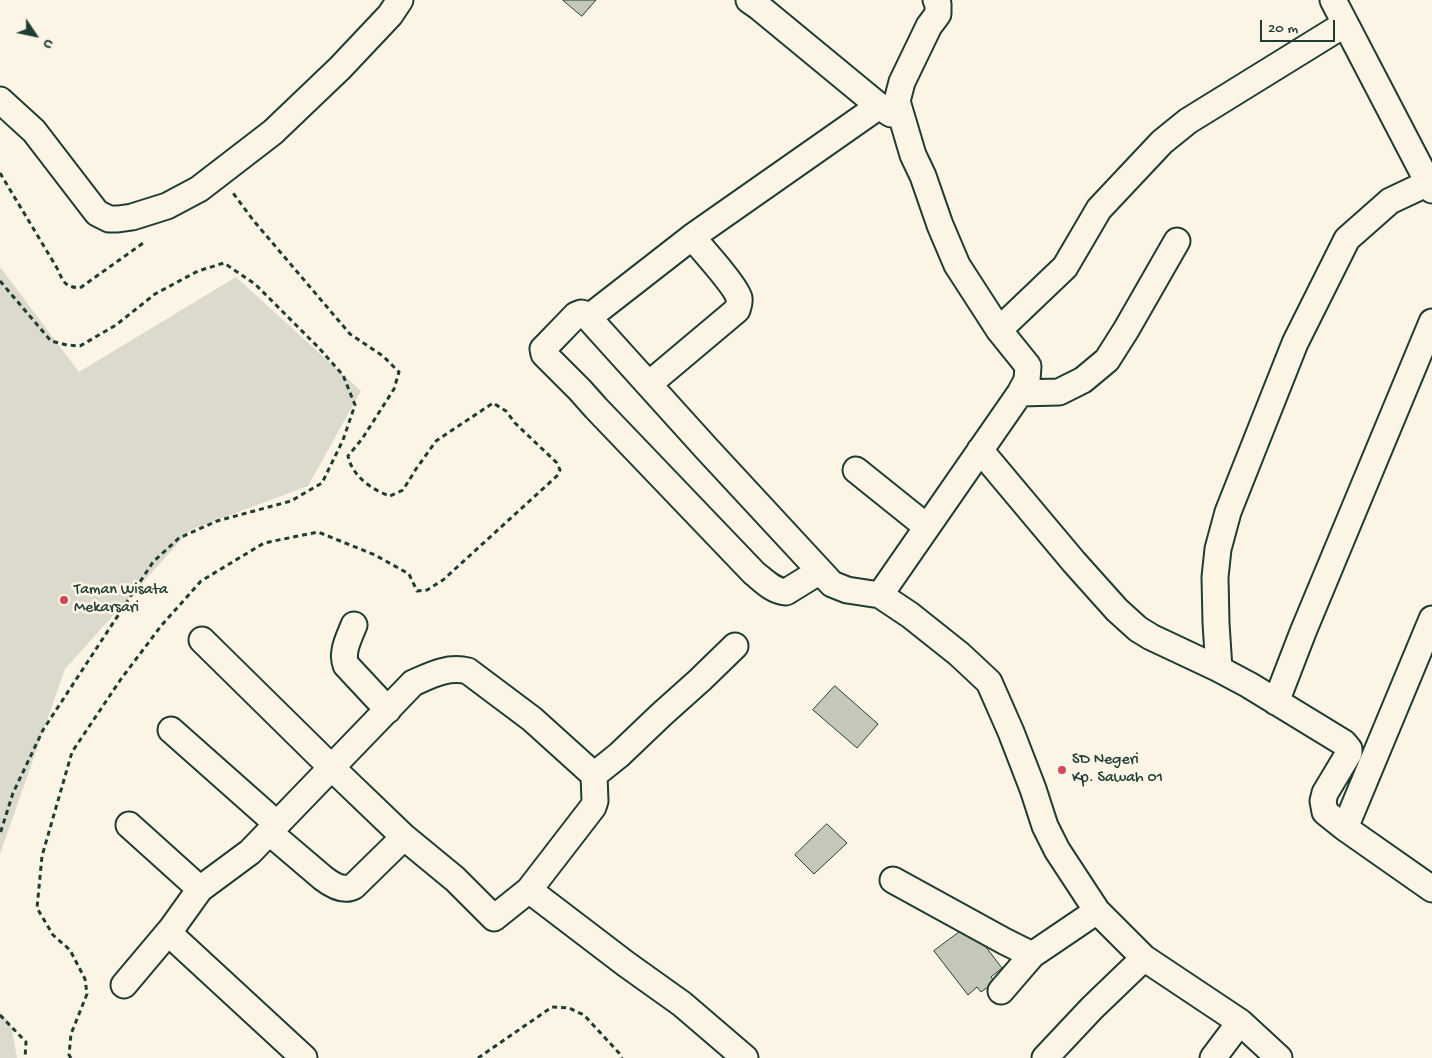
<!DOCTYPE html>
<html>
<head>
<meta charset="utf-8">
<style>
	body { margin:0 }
	#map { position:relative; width:1432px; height:1058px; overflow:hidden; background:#fcf5e5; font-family:"Gochi Hand",sans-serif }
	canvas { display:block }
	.north { position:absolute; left:10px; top:10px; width:50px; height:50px; -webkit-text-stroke:4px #fcf5e5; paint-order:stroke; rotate:124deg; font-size:14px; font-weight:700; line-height:20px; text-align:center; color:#1f3d34 }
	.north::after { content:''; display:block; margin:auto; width:18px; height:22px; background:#1f3d34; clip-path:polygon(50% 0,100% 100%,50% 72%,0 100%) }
	.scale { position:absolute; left:1260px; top:20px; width:75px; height:22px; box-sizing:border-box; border:2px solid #1f3d34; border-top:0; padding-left:6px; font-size:15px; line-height:18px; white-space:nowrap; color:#1f3d34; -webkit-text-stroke:4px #fcf5e5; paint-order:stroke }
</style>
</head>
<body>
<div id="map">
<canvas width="1432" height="1058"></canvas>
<div class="north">U</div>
<div class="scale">20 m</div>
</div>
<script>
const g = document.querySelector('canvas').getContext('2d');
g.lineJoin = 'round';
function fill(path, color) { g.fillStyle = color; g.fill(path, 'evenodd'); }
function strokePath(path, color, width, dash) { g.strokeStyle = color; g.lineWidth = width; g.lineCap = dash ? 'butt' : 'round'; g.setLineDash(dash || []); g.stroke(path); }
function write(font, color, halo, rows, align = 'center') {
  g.font = font + ' "Gochi Hand",sans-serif'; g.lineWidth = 5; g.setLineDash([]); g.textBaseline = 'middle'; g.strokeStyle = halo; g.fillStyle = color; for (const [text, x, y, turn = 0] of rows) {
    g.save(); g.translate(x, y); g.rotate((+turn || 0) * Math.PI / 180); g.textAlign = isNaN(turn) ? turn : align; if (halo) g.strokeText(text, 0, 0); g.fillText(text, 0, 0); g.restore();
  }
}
fill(new Path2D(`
	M0 267 79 372 236 277 361 391 308 486 190 530 65 669 0 854Z
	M0 1012 11 1025 17 1058H0Z`), '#dcdacc');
const building = new Path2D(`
	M563 0H596L582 16Z
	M835 686 878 724 857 748 813 710Z
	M827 824 847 843 814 874 795 855Z
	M969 925 1002 968 991 977 995 982 981 992 977 987 968 995 934 951Z`);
fill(building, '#c5c7b9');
strokePath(building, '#1f3d34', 1);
const street = new Path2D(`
	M749 0 759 7 879 106 891 114
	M936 0 938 4V14L929 26 902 82 897 101 913 155 923 176 940 225 957 265 999 330 1028 366 1027 380 1020 393 880 595 910 615 959 654 989 682 1011 732 1033 789 1045 826 1057 850 1097 911 1144 958 1240 1022 1279 1058
	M1333 0 1432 190
	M0 100 34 131 97 213 109 219H118L132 217 167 206 199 189 273 132 340 68 390 15 400 0
	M1428 183 1390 201 1347 239 1295 343 1228 512 1218 549 1215 577 1216 623 1219 669 1249 685 1344 743 1349 749V753L1325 793 1323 801 1325 812 1345 828 1432 889
	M588 318 692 237 879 106
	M999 330 1065 267 1099 209 1162 142 1188 121 1345 24
	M649 384 737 310C738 307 740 302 739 298 736 286 702 249 692 237
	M1020 393 1059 392 1083 380 1107 360 1126 330 1177 241
	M980 450 1074 562 1117 610 1138 629 1151 637 1219 669
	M856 470 927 527
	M820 571 786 592C773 591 764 581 754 573L596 408 580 390 544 354 543 349 547 345 576 315 581 313 585 314 706 448 832 584 847 590 880 595
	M354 625C349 638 341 652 346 665L388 710
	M202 640 331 767 404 837
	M1276 702 1303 632 1432 322
	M171 730 277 824
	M129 825 200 889
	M1345 828 1432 619
	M269 832 323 878C332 885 344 892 354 886L404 837 455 879 494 918 529 890 626 964 682 1004 745 1058
	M893 880 1004 941 1032 955
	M529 890 593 807 595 801 594 775 619 755 662 714 700 680 735 646
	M124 985 172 928
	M1001 991 1032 955 1097 911
	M304 1058 174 938 172 928 200 889 250 852 413 683C431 675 448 666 468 671L532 719 594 775
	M1045 1058 1092 1008 1144 958
	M1213 1058 1240 1022`);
strokePath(street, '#1f3d34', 29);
strokePath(new Path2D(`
	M0 173 57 268C63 281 64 287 80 288L146 241
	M0 281 51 341 67 345 80 346 116 325 155 294 198 271 224 263 255 284 319 348 343 375 355 405 343 440 322 483 291 501 217 521 179 538 153 562 43 730 13 793 0 834
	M0 1015 26 1042 25 1058
	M71 1058 69 1055 71 1034 87 994 85 979 70 950 53 935 37 908 42 856 72 752 121 679 161 626 201 581 264 543 318 532 375 555 409 574 417 591 427 590 443 580 558 475 560 470 557 463 515 423 506 411 493 403 436 441 416 469 403 490 390 496C372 490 352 476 348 456L362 439 394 389 399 372 383 356 350 334 253 220 233 193
	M478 1058 552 1007 569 1008 584 1015 619 1053 622 1058`), '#1f3d34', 3, [5, 4]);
strokePath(street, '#fcf5e5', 25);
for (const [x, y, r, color] of [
	[64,600,5,"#d1495b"],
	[1062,770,5,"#d1495b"]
]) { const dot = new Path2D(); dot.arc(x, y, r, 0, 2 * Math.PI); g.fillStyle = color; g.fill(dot); strokePath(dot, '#fcf5e5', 2); }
write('16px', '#1f3d34', '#fcf5e5', [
	["Taman Wisata",74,591],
	["Mekarsari",74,609],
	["SD Negeri",1072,761],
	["Kp. Sawah 01",1072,779]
], 'left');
</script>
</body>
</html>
